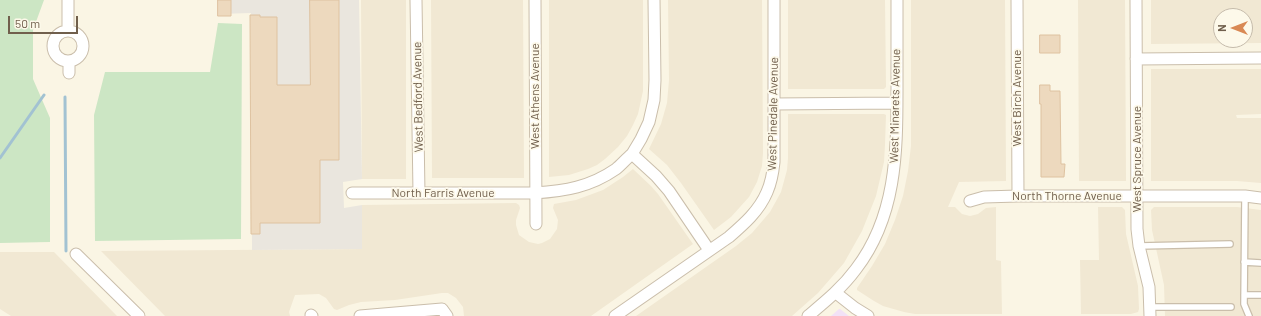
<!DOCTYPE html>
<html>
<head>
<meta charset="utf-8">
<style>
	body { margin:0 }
	#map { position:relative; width:1261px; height:316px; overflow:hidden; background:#faf5e4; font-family:Barlow,sans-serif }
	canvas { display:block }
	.north { position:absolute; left:1213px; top:8px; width:40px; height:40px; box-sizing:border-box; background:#fdf9ea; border:1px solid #c5bbab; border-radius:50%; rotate:270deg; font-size:11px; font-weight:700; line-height:16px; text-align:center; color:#705f4c }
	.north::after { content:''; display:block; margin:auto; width:14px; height:18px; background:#d98954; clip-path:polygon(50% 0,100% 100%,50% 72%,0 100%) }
	.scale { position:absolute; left:8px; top:16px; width:70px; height:18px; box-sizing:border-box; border:2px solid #705f4c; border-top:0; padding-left:5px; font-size:12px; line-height:14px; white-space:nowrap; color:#705f4c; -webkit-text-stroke:3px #fdf9ea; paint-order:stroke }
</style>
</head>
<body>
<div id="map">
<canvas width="1261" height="316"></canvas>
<div class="north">N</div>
<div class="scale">50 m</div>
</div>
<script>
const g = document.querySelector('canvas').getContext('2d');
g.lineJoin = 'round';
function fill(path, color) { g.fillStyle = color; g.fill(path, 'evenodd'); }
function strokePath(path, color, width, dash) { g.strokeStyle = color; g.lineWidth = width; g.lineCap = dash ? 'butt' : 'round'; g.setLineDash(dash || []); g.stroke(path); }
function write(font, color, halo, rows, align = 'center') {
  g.font = font + ' Barlow,sans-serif'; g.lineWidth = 3.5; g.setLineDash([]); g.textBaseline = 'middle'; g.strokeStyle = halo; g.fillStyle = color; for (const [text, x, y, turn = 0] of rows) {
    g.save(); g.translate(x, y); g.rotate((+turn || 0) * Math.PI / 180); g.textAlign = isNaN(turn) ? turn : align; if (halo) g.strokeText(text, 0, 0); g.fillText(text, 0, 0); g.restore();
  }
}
fill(new Path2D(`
	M361 0H406V179H362Z
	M431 0H523L524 178H432Z
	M549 0H643V91L638 114 633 125 627 136 618 147 605 159 597 165 588 169 569 175 549 177Z
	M668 0H762L763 153 762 166 757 182 749 197 731 217 714 230 681 183 667 165 649 149 661 124 667 103 669 80Z
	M788 0H885L886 87 884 89H788Z
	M911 0H1005L1006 181 959 182 948 207H955L962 214 970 216 978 214 986 208 996 207V260L1001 261 1002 314H915L904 312 883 306 874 301 857 290V288L872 266 885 244 895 220 903 196 908 171 911 146Z
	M1078 0H1125L1126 181H1079Z
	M1151 0H1261V43L1151 44ZM1221 16H1245V40H1221Z
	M1151 69H1261V114L1236 115 1237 118H1261V183L1237 181H1151Z
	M788 114H884L886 115 885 145 884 162 876 196 862 231 844 263 818 293 792 316H636L736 246 752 233 770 212 781 192 787 170 788 158Z
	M633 169 651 186 658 194 693 244 591 316H464L463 307 456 298 448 293H442L395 300 361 302 349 305 337 310 334 309 326 298 319 294 295 295 289 312 290 316H165L101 251 362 249V205L516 203 519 205 520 208 516 220V225L519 235 529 242 538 244 542 243 550 239 557 229 558 220 553 208 554 204 576 200 603 190 623 177Z
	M1098 207H1122L1125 210 1126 234 1138 286 1139 309 1138 312 1131 314H1081L1080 260H1099Z
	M1154 207H1237L1261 210V316H1165L1164 285 1152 230 1151 210Z
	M0 252H54L117 316H11L0 309Z`), '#f1e8d3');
fill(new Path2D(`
	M219 0H359L362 179 343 182 344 208 362 205V249L252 250 251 13 219 14Z`), '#eae6de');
fill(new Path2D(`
	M839 309H840L849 316H831Z`), '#f2e1f6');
fill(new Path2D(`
	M0 0H44L33 30V79L50 118V242L0 243Z
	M218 23 242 24 241 239 95 241 94 115 105 72H210Z`), '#cce6c4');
strokePath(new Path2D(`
	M65 97 66 251
	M0 158 44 95`), '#a2c2d2', 3);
const building = new Path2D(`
	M218 0H231V16H218Z
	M310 0H339V160H320V223H260V234H251L250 15H260V17H277V85H310Z
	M1040 35H1060V53H1040Z
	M1040 85H1050V91H1060L1061 164H1065L1064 177H1041V104H1040Z`);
fill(building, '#edd9be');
strokePath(building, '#dec2a0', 1);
const service = new Path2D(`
	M1245 196 1244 304 1249 316
	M1139 246 1230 244
	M1244 262 1261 263
	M1244 295H1261
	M1150 307H1231`);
const minor = new Path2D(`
	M416 0 419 193
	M535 0 536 224
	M654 0 655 80 654 100 649 122 641 139 632 154 656 176 669 191 709 250
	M1017 0 1018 196
	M1136 0 1137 229 1139 246 1149 287 1150 316
	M68 30V0
	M53 46a15 15 0 1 1 30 0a15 15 0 1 1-30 0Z
	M1136 59 1261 58
	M69 61V73
	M774 104 897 103
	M352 193H535C565 191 590 187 616 169 621 165 626 159 632 154
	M970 201 984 197 1018 196H1245L1261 198
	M76 254 139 316
	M836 293 855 308 868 316
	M311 315 312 316
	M360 316 442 309 447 316
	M615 316 729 237C744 224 759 211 767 192 771 183 773 172 774 162V0
	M808 316C826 301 842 288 856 269 896 217 897 154 897 91 897 61 897 30 897 0`);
strokePath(service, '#cabeab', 8);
strokePath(minor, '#cabeab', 13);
strokePath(service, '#fff', 5.5);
strokePath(minor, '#fff', 11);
write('12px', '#705f4c', '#fdf9ea', [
	["West Athens Avenue",535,96,-90],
	["West Bedford Avenue",418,97,-91],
	["West Birch Avenue",1017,98,-90],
	["West Minarets Avenue",895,106,-89],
	["West Pinedale Avenue",773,114,-89],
	["West Spruce Avenue",1137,159,-90],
	["North Farris Avenue",443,193],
	["North Thorne Avenue",1067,196]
]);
</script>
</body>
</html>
